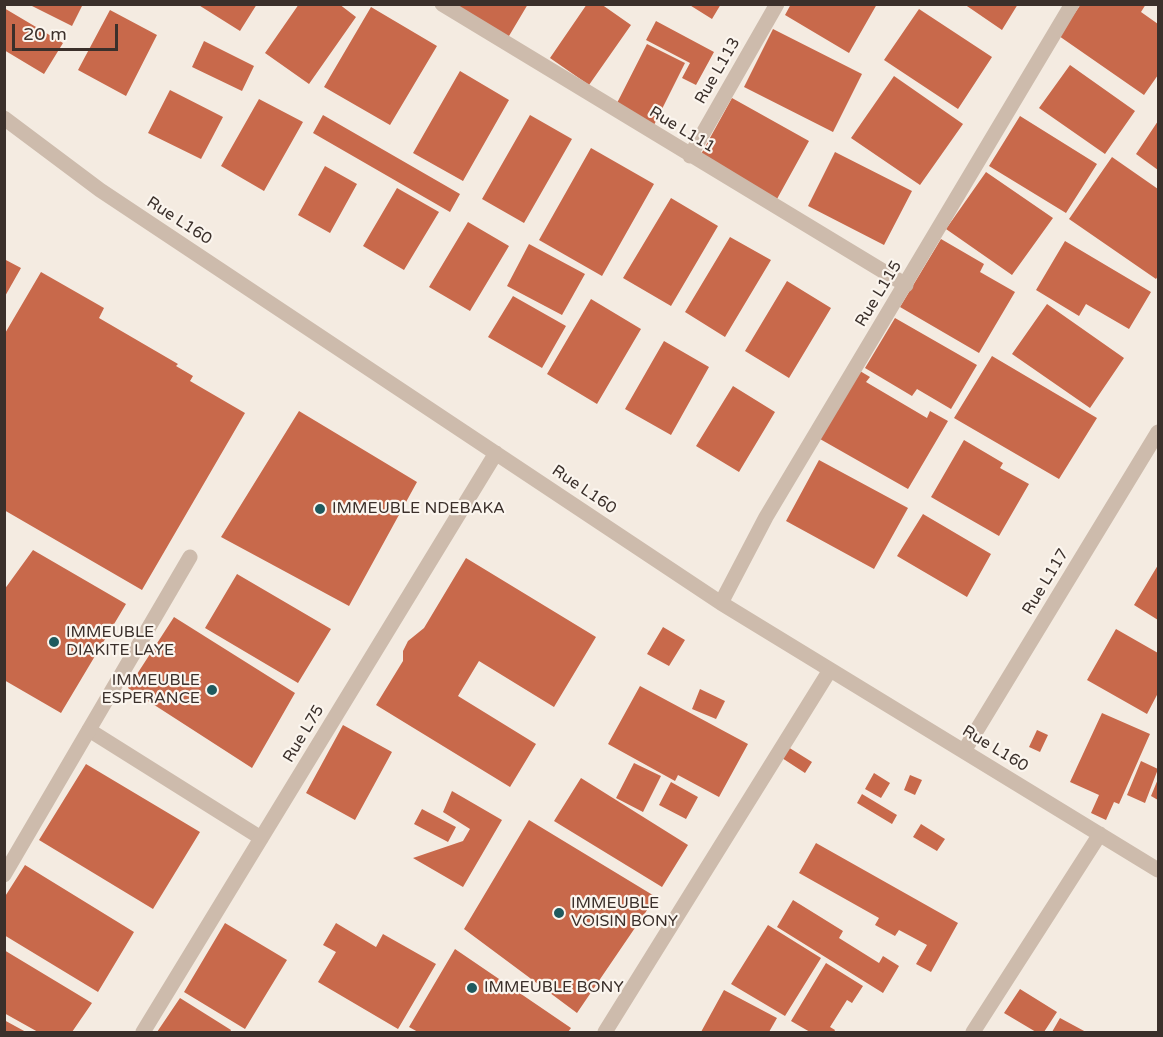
<!DOCTYPE html>
<html>
<head>
<meta charset="utf-8">
<style>
	body { margin:0 }
	#map { position:relative; width:1163px; height:1037px; overflow:hidden; background:#f4ebe1; font-family:"Varela Round",sans-serif }
	canvas { display:block }
	.frame { position:absolute; inset:0; border:6px solid #3b302b; pointer-events:none }
	.scale { position:absolute; left:12px; top:24px; width:106px; height:27px; box-sizing:border-box; border:3px solid #3b302b; border-top:0; padding-left:8px; font-size:18px; line-height:21px; white-space:nowrap; color:#3b302b; -webkit-text-stroke:4px #fbf5ee; paint-order:stroke }
</style>
</head>
<body>
<div id="map">
<canvas width="1163" height="1037"></canvas>
<div class="frame"></div>
<div class="scale">20 m</div>
</div>
<script>
const g = document.querySelector('canvas').getContext('2d');
g.lineJoin = 'round';
function fill(path, color) { g.fillStyle = color; g.fill(path, 'evenodd'); }
function strokePath(path, color, width, dash) { g.strokeStyle = color; g.lineWidth = width; g.lineCap = dash ? 'butt' : 'round'; g.setLineDash(dash || []); g.stroke(path); }
function write(font, color, halo, rows, align = 'center') {
  g.font = font + ' "Varela Round",sans-serif'; g.lineWidth = 4.5; g.setLineDash([]); g.textBaseline = 'middle'; g.strokeStyle = halo; g.fillStyle = color; for (const [text, x, y, turn = 0] of rows) {
    g.save(); g.translate(x, y); g.rotate((+turn || 0) * Math.PI / 180); g.textAlign = isNaN(turn) ? turn : align; if (halo) g.strokeText(text, 0, 0); g.fillText(text, 0, 0); g.restore();
  }
}
fill(new Path2D(`
	M28 4H83L72 26Z
	M197 4H257L240 31Z
	M299 4H339L356 17 309 84 265 53Z
	M450 4H528L506 41Z
	M587 4H601L631 25 589 85 550 58Z
	M688 4H721L712 19Z
	M791 4H877L849 53 785 15Z
	M964 4H1018L1002 30Z
	M1081 4H1146L1141 12 1158 24V75L1144 95 1059 36Z
	M371 7 437 46 390 125 324 87Z
	M4 8 63 43 44 74 4 50Z
	M919 9 992 57 958 109 884 60Z
	M110 10 157 35 126 96 78 70Z
	M656 21 714 52 696 85 682 78 690 63 646 40Z
	M773 29 862 74 833 132 744 87Z
	M204 41 254 66 242 91 192 67Z
	M647 44 685 63 654 125 616 105Z
	M1070 65 1135 111 1105 154 1039 108Z
	M460 71 509 100 463 181 413 153Z
	M894 76 963 124 920 185 851 138Z
	M170 90 223 117 201 159 148 133Z
	M732 98 809 141 777 199 700 156Z
	M259 99 303 122 264 191 221 166Z
	M323 115 460 194 450 212 313 133Z
	M530 115 572 139 524 223 482 199Z
	M1020 116 1097 164 1066 213 989 166Z
	M1158 121V170L1136 154Z
	M591 148 654 184 602 276 539 240Z
	M835 152 912 191 884 245 808 206Z
	M1112 157 1158 189V276L1156 279 1069 219Z
	M325 166 357 184 330 233 298 215Z
	M986 172 1053 218 1012 275 946 229Z
	M397 188 439 212 404 270 363 246Z
	M671 198 718 226 671 306 623 278Z
	M468 222 509 246 470 311 429 287Z
	M730 237 771 260 725 337 685 312Z
	M941 239 984 264 980 272 1015 292 979 353 900 307Z
	M1065 241 1151 292 1129 329 1086 304 1079 316 1036 290Z
	M529 244 585 274 562 315 507 286Z
	M4 259 21 268 4 298Z
	M41 272 104 308 99 318 178 364 176 366 193 376 190 381 245 413 142 590 4 510V335Z
	M787 281 831 308 789 378 745 351Z
	M513 296 566 326 542 368 488 337Z
	M591 299 641 329 597 404 547 374Z
	M1047 304 1124 358 1090 408 1012 354Z
	M895 318 977 365 951 409 917 389 912 396 865 368Z
	M664 341 709 367 671 435 625 409Z
	M992 356 1097 418 1059 479 954 418Z
	M860 371 870 377 866 382 927 418 930 411 948 421 908 489 820 439Z
	M733 386 775 412 739 472 696 446Z
	M299 411 417 482 349 606 221 537Z
	M964 440 1003 463 1000 468 1029 484 999 536 931 497Z
	M819 460 908 508 874 569 786 521Z
	M923 514 991 554 967 597 897 556Z
	M33 550 126 604 61 713 4 680V590Z
	M466 558 596 637 554 707 479 661 458 696 536 744 510 787 376 705 403 661V651L408 641 424 628Z
	M1158 565V620L1134 605Z
	M237 574 331 629 298 683 205 628Z
	M174 617 295 693 252 768 128 688Z
	M663 627 685 640 669 666 647 654Z
	M1116 629 1158 653V693L1147 714 1087 680Z
	M640 686 748 744 719 797 678 775 675 781 608 744Z
	M700 689 725 701 716 719 692 709Z
	M1102 713 1150 734 1119 804 1114 802 1106 820 1091 813 1099 795 1070 782Z
	M343 725 392 752 355 820 306 793Z
	M1037 730 1048 735 1040 752 1029 747Z
	M788 747 812 762 805 773 782 758Z
	M1141 761 1158 769 1145 803 1127 795Z
	M634 763 661 776 643 812 616 798Z
	M86 764 200 832 153 909 39 840Z
	M874 773 890 783 881 798 865 789Z
	M910 775 922 780 915 795 904 790Z
	M581 778 688 845 662 887 554 821Z
	M1158 779V800L1151 796Z
	M671 782 698 797 686 819 659 805Z
	M452 791 502 820 463 887 413 858 463 841 470 829 443 812Z
	M862 794 897 815 892 824 857 803Z
	M422 809 456 827 448 842 414 824Z
	M529 820 656 897 577 1013 464 929Z
	M921 824 945 839 937 851 913 837Z
	M816 843 958 923 931 972 916 964 927 945 899 930 895 936 875 925 879 918 799 873Z
	M25 865 134 932 98 992 4 935V898Z
	M793 900 843 931 839 938 879 963 883 956 899 966 883 993 777 927Z
	M225 923 287 960 245 1029 184 992Z
	M336 923 376 947 383 934 436 964 398 1029 318 982 336 952 323 945Z
	M768 925 821 958 785 1016 731 984Z
	M455 949 571 1028 568 1032H418L409 1027Z
	M4 950 92 1003 72 1032H38L4 1013Z
	M826 963 863 986 852 1003 847 1000 830 1027 835 1030 834 1032H810L791 1021Z
	M1020 989 1057 1012 1044 1032H1036L1004 1013Z
	M724 990 777 1018 769 1032H701Z
	M180 998 231 1030 230 1032H157Z
	M1060 1018 1086 1032H1052Z
	M4 1020 26 1032H4Z`), '#c8694b');
strokePath(new Path2D(`
	M89 730 261 838`), '#cdbbac', 15);
strokePath(new Path2D(`
	M442 4 906 285
	M4 118 100 190 721 603 1158 870
	M690 156 777 4
	M721 603 766 517 1072 4
	M964 751 1158 432
	M4 875 190 557
	M143 1032 496 453
	M605 1032 830 670
	M973 1032 1100 834`), '#cdbbac', 15);
for (const [x, y, r, color] of [
	[320,509,6,"#1f5a5e"],
	[54,642,6,"#1f5a5e"],
	[212,690,6,"#1f5a5e"],
	[559,913,6,"#1f5a5e"],
	[472,988,6,"#1f5a5e"]
]) { const dot = new Path2D(); dot.arc(x, y, r, 0, 2 * Math.PI); g.fillStyle = color; g.fill(dot); strokePath(dot, '#fbf5ee', 2); }
write('16px', '#3b302b', '#fbf5ee', [
	["Rue L113",718,71,-60],
	["Rue L111",682,130,31],
	["Rue L160",179,221,33],
	["Rue L115",879,294,-59],
	["Rue L160",584,490,34],
	["Rue L117",1046,582,-59],
	["Rue L75",304,734,-59],
	["Rue L160",995,749,31]
]);
write('16px', '#3b302b', '#fbf5ee', [
	["IMMEUBLE NDEBAKA",332,509],
	["IMMEUBLE",66,633],
	["DIAKITE LAYE",66,651],
	["IMMEUBLE",200,681,"right"],
	["ESPERANCE",200,699,"right"],
	["IMMEUBLE",571,904],
	["VOISIN BONY",571,922],
	["IMMEUBLE BONY",484,988]
], 'left');
</script>
</body>
</html>
